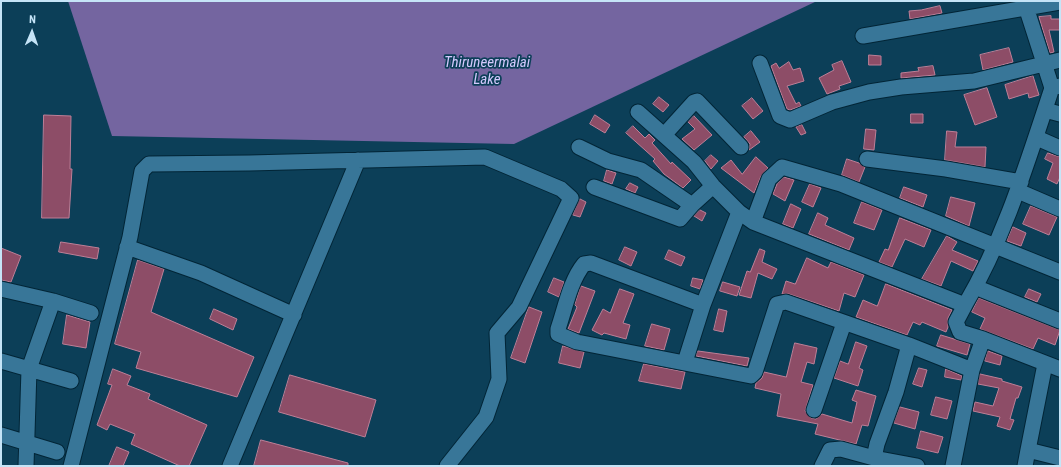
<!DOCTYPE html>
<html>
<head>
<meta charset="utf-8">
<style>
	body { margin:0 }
	#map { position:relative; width:1061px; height:467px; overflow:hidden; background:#0c3f58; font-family:"Roboto Condensed",sans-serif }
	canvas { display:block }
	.frame { position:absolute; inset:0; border:2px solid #c5e4f7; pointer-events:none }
	.north { position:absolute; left:12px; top:12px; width:40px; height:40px; -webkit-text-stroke:3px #0c3f58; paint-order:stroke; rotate:2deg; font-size:11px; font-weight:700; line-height:16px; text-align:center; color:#c5e4f7 }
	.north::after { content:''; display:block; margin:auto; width:14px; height:18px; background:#c5e4f7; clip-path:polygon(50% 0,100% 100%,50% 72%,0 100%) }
</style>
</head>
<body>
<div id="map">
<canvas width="1061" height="467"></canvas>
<div class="frame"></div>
<div class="north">N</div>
</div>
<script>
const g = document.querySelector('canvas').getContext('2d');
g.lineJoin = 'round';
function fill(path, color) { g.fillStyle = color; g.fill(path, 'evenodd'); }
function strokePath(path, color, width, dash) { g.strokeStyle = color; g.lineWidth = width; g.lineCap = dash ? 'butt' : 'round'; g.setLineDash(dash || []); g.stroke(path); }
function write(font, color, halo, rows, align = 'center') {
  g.font = font + ' "Roboto Condensed",sans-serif'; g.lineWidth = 3.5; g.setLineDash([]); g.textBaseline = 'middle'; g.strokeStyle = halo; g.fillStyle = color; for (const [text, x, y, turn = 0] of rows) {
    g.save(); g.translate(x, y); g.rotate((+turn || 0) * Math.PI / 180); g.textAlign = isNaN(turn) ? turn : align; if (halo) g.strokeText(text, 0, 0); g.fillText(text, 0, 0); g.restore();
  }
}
fill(new Path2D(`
	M68 1H817L514 144 112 136Z`), '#7465a0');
const building = new Path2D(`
	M940 6 942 13 910 19 909 11 921 10Z
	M1051 16V19H1060V30H1049L1054 52 1050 53 1039 17Z
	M1009 48 1013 62 983 70 980 55Z
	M869 55 881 56V65H869Z
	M842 61 851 82 839 86 840 89 827 94 819 78 834 70 832 65Z
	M789 62 793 70 800 68 804 81 787 86 796 104 799 102 801 106 790 110 787 109 771 66 776 63 779 68Z
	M933 66 935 75 901 78V73L919 71 918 68Z
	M1033 76 1039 95 1029 98 1028 93 1009 99 1005 85Z
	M987 88 997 117 975 125 964 95Z
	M659 97 669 105 663 112 653 104Z
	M752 98 763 111 753 119 742 106Z
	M911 114H923V123H911Z
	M44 115 71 116 70 169H72L69 218H42Z
	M595 115 610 125 605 133 590 124Z
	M694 116 712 135 694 150 682 139 695 129 688 122Z
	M802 125 806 133 801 135 796 127Z
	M633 126 645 138 649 134 655 140 652 143 671 164 672 162 691 180 683 188 664 174 653 161 655 159 626 133Z
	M866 129 876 130 874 150 864 149Z
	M751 131 760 142 749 150 750 144 744 137Z
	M947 131 957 132 955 147H986L985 167 945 160Z
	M1048 153 1060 157V177L1057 184 1047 179 1053 163 1045 159Z
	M711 155 718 161 711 169 705 161Z
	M756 157 768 168 761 176 754 193 721 168 731 160 742 174Z
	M847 159 859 163 865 167 859 182 842 175Z
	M607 170 616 173 612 184 604 181Z
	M784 177 794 180 785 201 773 194 777 184Z
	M630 183 638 187 635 193 626 189Z
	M810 184 821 188 813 207 802 202Z
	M904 187 927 195 923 207 900 198Z
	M951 197 975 203 969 226 946 216Z
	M580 199 586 202 580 217 573 215Z
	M862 202 882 210 874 230 854 223Z
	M791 204 801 209 793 228 783 224Z
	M1031 206 1057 217 1049 235 1023 224Z
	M700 210 706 213 702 221 694 216Z
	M818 213 828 218 825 225 854 238 849 250 809 234Z
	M900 218 931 230 924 247 905 239 892 267 879 262 885 249 888 250Z
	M1013 227 1026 233 1021 246 1007 241Z
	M947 236 957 242 952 250 978 261 973 271 951 261 941 286 922 279Z
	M61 242 99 248 97 259 59 252Z
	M625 247 637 252 631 266 619 260Z
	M1 248 21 256 11 282 1 280Z
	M760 249 765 251 762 262 777 269 772 279 758 273 751 298 739 295 747 271 750 272Z
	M669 250 685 257 681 266 665 259Z
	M807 258 828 268 831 262 864 275 855 297 844 293 839 311 789 294H782L786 281 795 284Z
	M138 260 164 269 151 312 254 357 237 397 136 368 141 352 115 344Z
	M554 278 564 282 559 297 548 292Z
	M693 278 703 280 700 289 691 286Z
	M723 282 740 287 737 296 720 291Z
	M886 284 952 310 948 318V327L946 332 922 322 920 325 913 322 907 335 856 317 863 300 877 306Z
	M581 286 595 291 579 333 568 329 577 307 575 305Z
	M620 289 634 294 623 323 630 325 626 339 604 333 602 335 592 330 603 309 610 313Z
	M1029 289 1041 294 1037 302 1025 297Z
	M979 298 1060 330 1055 345 1038 338 1033 349 980 329 985 318 972 312Z
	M529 307 542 312 525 363 511 358Z
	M214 309 237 319 233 330 210 319Z
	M719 309 727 311 723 332 714 330Z
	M67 315 90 322 86 348 63 344Z
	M652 324 670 329 664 350 645 346Z
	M941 335 970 344 967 355 937 346Z
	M856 342 867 346 859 368 863 370 858 386 834 378 840 361 848 364Z
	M795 343 817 348 814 364 807 362 801 382 813 385 805 411 811 418 816 419 822 414 852 423 857 402 852 400 856 390 876 396 868 426 862 425 856 444 815 434 818 424 777 416 781 394 755 388 756 383 762 378 764 372 786 377Z
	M563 346 584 352 580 368 559 363Z
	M698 351 749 358 747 366 696 356Z
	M988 351 1002 356 1000 365 985 361Z
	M644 364 685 372 681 389 639 381Z
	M919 368 927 370 922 387 913 384Z
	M113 369 131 376 127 385 150 394 148 399 207 425 189 466H180L131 444 135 434 110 424 107 430 97 425 112 385 108 384Z
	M946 369 962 376 961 380 945 377Z
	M980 374 1002 379V381L1022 387 1018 398H1016L1010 419 1014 420 1010 430 997 426 1000 417 973 411 975 402 993 406 999 388 978 384Z
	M290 375 376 400 365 437 279 412Z
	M936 397 952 401 947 419 931 415Z
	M900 407 919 412 915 429 894 423Z
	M921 431 943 437 938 453 917 448Z
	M261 440 348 463V466H254Z
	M117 447 129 452 123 466H109Z`);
fill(building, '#8d4d67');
strokePath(building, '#be7f97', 1);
const minor = new Path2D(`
	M1026 7 1052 88
	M863 36 1060 2
	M760 63 780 116 790 120 832 102 869 92 901 87 974 81 1060 60
	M1045 110 1060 114
	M638 112 694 162 713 186 739 212 753 222 965 305 956 322 960 332 983 339 1060 369
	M665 134 694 102 697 101 741 147
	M1037 138 1060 148
	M579 147 608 161 641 170 692 205
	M867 159 946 169 1021 182
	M594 187 680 219 692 205 713 186
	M1018 191 1060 209
	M753 222 769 179 782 167 841 184 1060 272
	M127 247 201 273 294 315
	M975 287 1060 321
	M1 289 53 301 91 313
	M703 305 591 263 584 264C570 281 565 309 558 329V334L577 342 751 376 755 372 777 304 786 302 909 345
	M965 305C1005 237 1027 163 1052 88L1060 86
	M1 361 71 381
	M685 362 703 305 739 212
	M1045 364 1028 450 1060 458
	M814 410 844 323
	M1 435 57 452
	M874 458 917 466
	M26 466 29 369 53 301
	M71 466 130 237 142 171 149 164 249 163 485 157 561 189 571 198 519 307 497 333 499 379 486 417 447 466
	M230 466 358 160
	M822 466 830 450 841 449 874 458 877 444 896 392 909 345 972 370 983 339
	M953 466 972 370
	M1025 466 1028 450`);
strokePath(minor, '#022536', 17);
strokePath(minor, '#387698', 15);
write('italic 15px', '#d4c9fd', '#0c3f58', [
	["Thiruneermalai",487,63],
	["Lake",487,80]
]);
</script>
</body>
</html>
